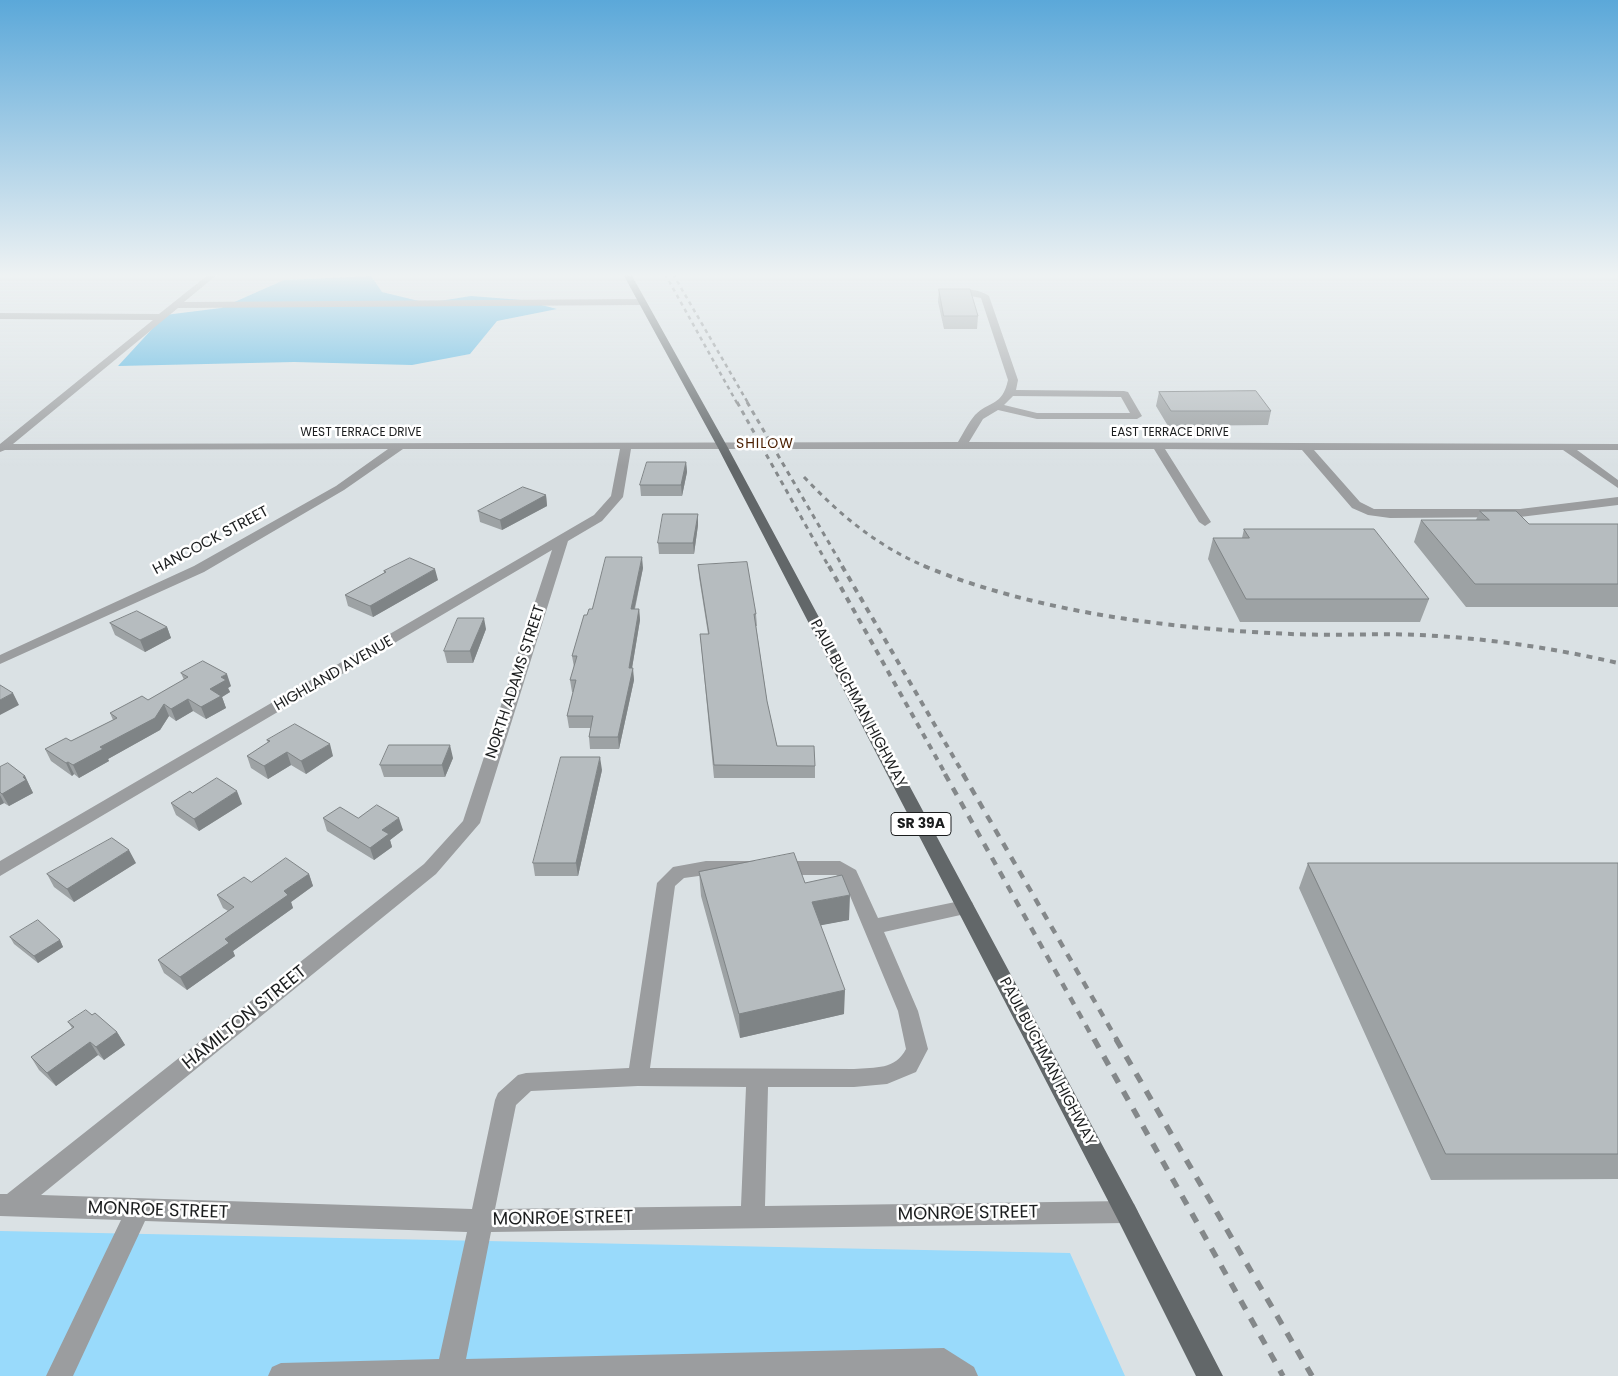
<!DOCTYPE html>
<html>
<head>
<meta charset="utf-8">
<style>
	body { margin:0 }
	canvas { display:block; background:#dae1e4 }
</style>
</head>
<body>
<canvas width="1618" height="1376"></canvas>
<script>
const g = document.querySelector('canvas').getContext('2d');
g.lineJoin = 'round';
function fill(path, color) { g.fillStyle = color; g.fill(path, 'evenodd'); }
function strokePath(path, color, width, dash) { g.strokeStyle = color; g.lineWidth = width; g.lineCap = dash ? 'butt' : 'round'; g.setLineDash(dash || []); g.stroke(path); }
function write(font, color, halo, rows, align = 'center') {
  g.font = font + ' Poppins,sans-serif'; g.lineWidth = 5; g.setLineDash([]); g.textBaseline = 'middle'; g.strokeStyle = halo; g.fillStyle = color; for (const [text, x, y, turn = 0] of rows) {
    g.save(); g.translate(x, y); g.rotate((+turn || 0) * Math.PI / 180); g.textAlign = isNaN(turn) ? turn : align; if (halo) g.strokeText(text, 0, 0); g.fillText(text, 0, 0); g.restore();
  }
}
fill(new Path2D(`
	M0 1231 1070 1253 1125 1376H0Z`), '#99dafb');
fill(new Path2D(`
	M371 276 382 292 427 303 471 296 522 300 557 309 497 321 470 354 412 365 294 362 118 366 165 315 221 308 284 280Z`), '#4bb1e0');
fill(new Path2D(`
	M209 274H218L184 302 642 299 646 302 642 305 178 308 13 444 958 442C963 434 968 423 975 415 990 400 1002 407 1008 380L981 298 950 292C959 286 981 290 989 296L1018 380 1016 390 1124 391 1128 392 1142 416 1137 419H1037L998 410 983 419 969 442 1618 444V450H1577L1618 480V488L1563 450H1314L1360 502 1374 509H1520L1618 497V505L1520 517 1390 518 1368 515 1352 508 1302 450 1165 449 1211 522 1205 526 1199 522 1154 449H631L623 497 602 521 568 541 480 823 436 874 41 1195 472 1209 495 1100 498 1093 518 1075 526 1073 629 1068 657 883 673 867 706 861H840L856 870 878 918 965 900 972 902 974 907 972 912 965 914 884 932 918 1011 928 1049 916 1072 887 1084 854 1087H768L765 1206 1126 1201 1134 1204 1138 1212 1134 1220 1126 1223 491 1232 466 1359 944 1348 974 1367 978 1376H268L272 1367 281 1363 439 1359 467 1232 145 1221 73 1376H46L121 1220 0 1216V1194H7L424 864 463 821 552 550 0 876V861L594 515 611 496 620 449H403L344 490 204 572 0 664V655L194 566 336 486 388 449 5 450 0 452V444L153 320 0 319V313L159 314ZM1013 396 1121 397 1130 413H1037L1004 405ZM706 875H836L843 879 898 1011 906 1049C895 1070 876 1067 854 1069L650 1068 675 886 684 878ZM638 1086 746 1087 741 1206 495 1209 516 1105 531 1091Z`), '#9b9d9f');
fill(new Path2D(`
	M623 274H631L727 446 1134 1204 1223 1376H1196L1118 1220 717 446Z`), '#626769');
strokePath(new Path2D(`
	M665 274 737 403
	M673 274 748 403`), '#84888a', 2.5, [4, 4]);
strokePath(new Path2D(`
	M737 402 829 567
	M747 402 843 567
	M804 477C840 515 878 547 927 567`), '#84888a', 3, [5, 5]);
strokePath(new Path2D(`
	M829 566 946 775
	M842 566 964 775
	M924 566C1035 612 1170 629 1291 634 1334 636 1377 633 1419 635 1486 638 1553 648 1618 663`), '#84888a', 4, [6, 6]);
strokePath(new Path2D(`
	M945 774 1094 1040
	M963 774 1117 1040`), '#84888a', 4.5, [8, 8]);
strokePath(new Path2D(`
	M1094 1039 1283 1376
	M1116 1039 1312 1376`), '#84888a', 5.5, [10, 10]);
fill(new Path2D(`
	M939 289 978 316 977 329H944L938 302Z
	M1159 392 1271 411 1268 425 1168 426 1156 406Z
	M686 462 687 472 682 496H641L640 485Z
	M546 495 547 506 502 530 480 522 478 511Z
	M1480 511 1529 524H1618V607H1466L1414 542 1421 520H1476Z
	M698 514V525L694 554H659L658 543Z
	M1244 529 1429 599 1420 622H1240L1208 559 1213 538H1242Z
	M698 565 756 614 757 626H756L767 701 777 746 815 766V778H714L700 634H708L699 577Z
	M643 568 635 609H639L640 620 632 668 634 680 619 749H590L589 737 591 728H569L567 716 573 692H572L570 680 574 667 572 656 587 615 592 609Z
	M384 571 438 580 373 617 348 606 345 595 384 573Z
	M110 623 167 627 171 638 145 652 115 635Z
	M486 629 473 663H447L444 651Z
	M181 673 231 686 228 688 230 692 222 697 226 708 206 719 193 711 176 721 169 716 160 730 108 759 109 761 79 778 74 774 72 776 51 761 45 749 71 741 113 720 110 713 148 700 184 680Z
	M267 740 333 756 306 774 291 765 268 779 251 768 247 756 268 743Z
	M453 758 445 777H384L380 765Z
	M0 767 25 776 33 793 9 806 4 803 0 805Z
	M602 770 578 876H535L533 863Z
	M192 793 242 804 199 831 176 815 171 803Z
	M323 818H358L403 830 390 840 392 847 374 860 327 831Z
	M136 863 74 902 54 887 47 874Z
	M1308 863H1618V1179L1431 1180 1299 888Z
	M699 872 805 883 849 920 820 925 844 1014 740 1038 701 896Z
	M309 874 313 886 291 902 293 908 233 951 235 956 187 990 164 973 158 960 228 911 223 908 217 895 251 882Z
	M10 937 60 940 63 947 38 963 14 944Z
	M92 1015 117 1032 125 1045 104 1060 98 1055 56 1086 39 1070 31 1057 72 1028 68 1022Z`), '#9da2a4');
fill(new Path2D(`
	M686 462 687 472 682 496 681 485Z
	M546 495 547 506 502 530 500 520Z
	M698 514V525L694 554 693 543Z
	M642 557 643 568 632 620 631 609Z
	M435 569 438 580 373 617 370 606Z
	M639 609 640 620 630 680 629 668Z
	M484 618 486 629 473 663 470 651Z
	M167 627 171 638 145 652 140 640Z
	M633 668 634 680 619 749 618 737Z
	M227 674 231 686 228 688 230 692 222 697 226 708 206 719 201 707 210 689 221 677Z
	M13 693 19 705 0 715V700Z
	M188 699 193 711 176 721 171 709Z
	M164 704 169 716 160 730 108 759 109 761 79 778 73 765Z
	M330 744 333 756 306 774 301 761Z
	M450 745 453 758 445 777 442 765Z
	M287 752 291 765 268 779 264 766Z
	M600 757 602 770 578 876 576 863Z
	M68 762 74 774 72 776 66 763Z
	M25 776 33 793 9 806 2 794Z
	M237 791 242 804 199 831 194 819Z
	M0 795 4 803 0 805Z
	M399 818 403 830 390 840 392 847 374 860 370 848 382 830Z
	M129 850 136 863 74 902 67 889Z
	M309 874 313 886 291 902 293 908 233 951 235 956 187 990 180 977 284 891Z
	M850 895 849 920 812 927V902Z
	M60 940 63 947 38 963 34 956Z
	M845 990 844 1014 740 1038 739 1014Z
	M117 1032 125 1045 104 1060 96 1047Z
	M90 1042 98 1055 56 1086 47 1073Z`), '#7f8486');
const building = new Path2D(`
	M939 289H970L978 316H944Z
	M1256 391 1271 411H1171L1159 392Z
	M647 462H686L681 485H640Z
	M523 487 546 495 500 520 478 511Z
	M1480 511H1516L1529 524H1618V584H1475L1421 520H1489Z
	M663 514H698L693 543H658Z
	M1244 529H1374L1429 599H1246L1213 538H1249Z
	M606 557H642L631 609H639L629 668H633L618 737H589L593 716H567L576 680H570L577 656H572L584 615H587L589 609H592Z
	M410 558 435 569 370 606 345 595 386 572 384 571Z
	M747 562 756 614H754L767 701 777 746H814L815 766 714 765 700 634H709L698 565Z
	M137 611 167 627 140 640 110 623Z
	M458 618H484L470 651H444Z
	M203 661 227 674 221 677 226 680 210 689 221 696 201 707 188 699 171 709 164 704 155 718 100 747 103 749 73 765 68 762 66 763 45 749 66 738 71 741 117 718 110 713 142 696 148 700 188 677 181 673Z
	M0 685 13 693 0 700Z
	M295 724 330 744 301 761 287 752 264 766 247 756 270 741 267 740Z
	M389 745H450L442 765H380Z
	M561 757H600L576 863H533Z
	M8 763 25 776 23 777 26 780 2 794 0 792V767Z
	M217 778 237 791 194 819 171 803 190 791 192 793Z
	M377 805 399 818 382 830 389 834 370 848 323 818 340 807 358 818Z
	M112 838 129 850 67 889 47 874Z
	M794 853 805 883 842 875 850 895 812 902 845 990 739 1014 699 872Z
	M286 858 309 874 284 891 288 895 225 939 229 943 180 977 158 960 234 907 217 895 244 877 251 882Z
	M1308 863H1618V1154H1446Z
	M38 920 60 940 34 956 10 937Z
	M86 1010 92 1015 95 1013 117 1032 96 1047 90 1042 47 1073 31 1057 74 1027 68 1022Z`);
fill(building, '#b6bcbf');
strokePath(building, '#7f8486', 1);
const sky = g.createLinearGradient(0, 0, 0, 466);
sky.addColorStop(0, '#5ba8d9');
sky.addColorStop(0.59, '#eef2f3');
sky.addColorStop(1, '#eef2f300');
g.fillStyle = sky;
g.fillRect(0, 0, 1618, 466);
write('12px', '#1b1d1e', '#fff', [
	["WEST TERRACE DRIVE",361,433],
	["EAST TERRACE DRIVE",1170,433]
]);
g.letterSpacing = '1px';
write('14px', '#4a1e00', '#fff', [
	["SHILOW",765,444]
]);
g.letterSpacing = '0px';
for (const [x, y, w] of [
	[921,824,60]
]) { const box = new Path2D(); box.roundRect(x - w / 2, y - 11.5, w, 23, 4); g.fillStyle = '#fff'; g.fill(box); strokePath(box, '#1b1d1e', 1); }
write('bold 14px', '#1b1d1e', null, [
	["SR 39A",921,824]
]);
write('15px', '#1b1d1e', '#fff', [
	["HANCOCK STREET",211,541,-28],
	["HIGHLAND AVENUE",334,674,-30],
	["NORTH ADAMS STREET",516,682,-72],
	["PAUL BUCHMAN HIGHWAY",858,704,62],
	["PAUL BUCHMAN HIGHWAY",1047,1062,62]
]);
write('18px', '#1b1d1e', '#fff', [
	["HAMILTON STREET",245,1018,-39],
	["MONROE STREET",158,1211,2],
	["MONROE STREET",968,1214,-1],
	["MONROE STREET",563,1219,-1]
]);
</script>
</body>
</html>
